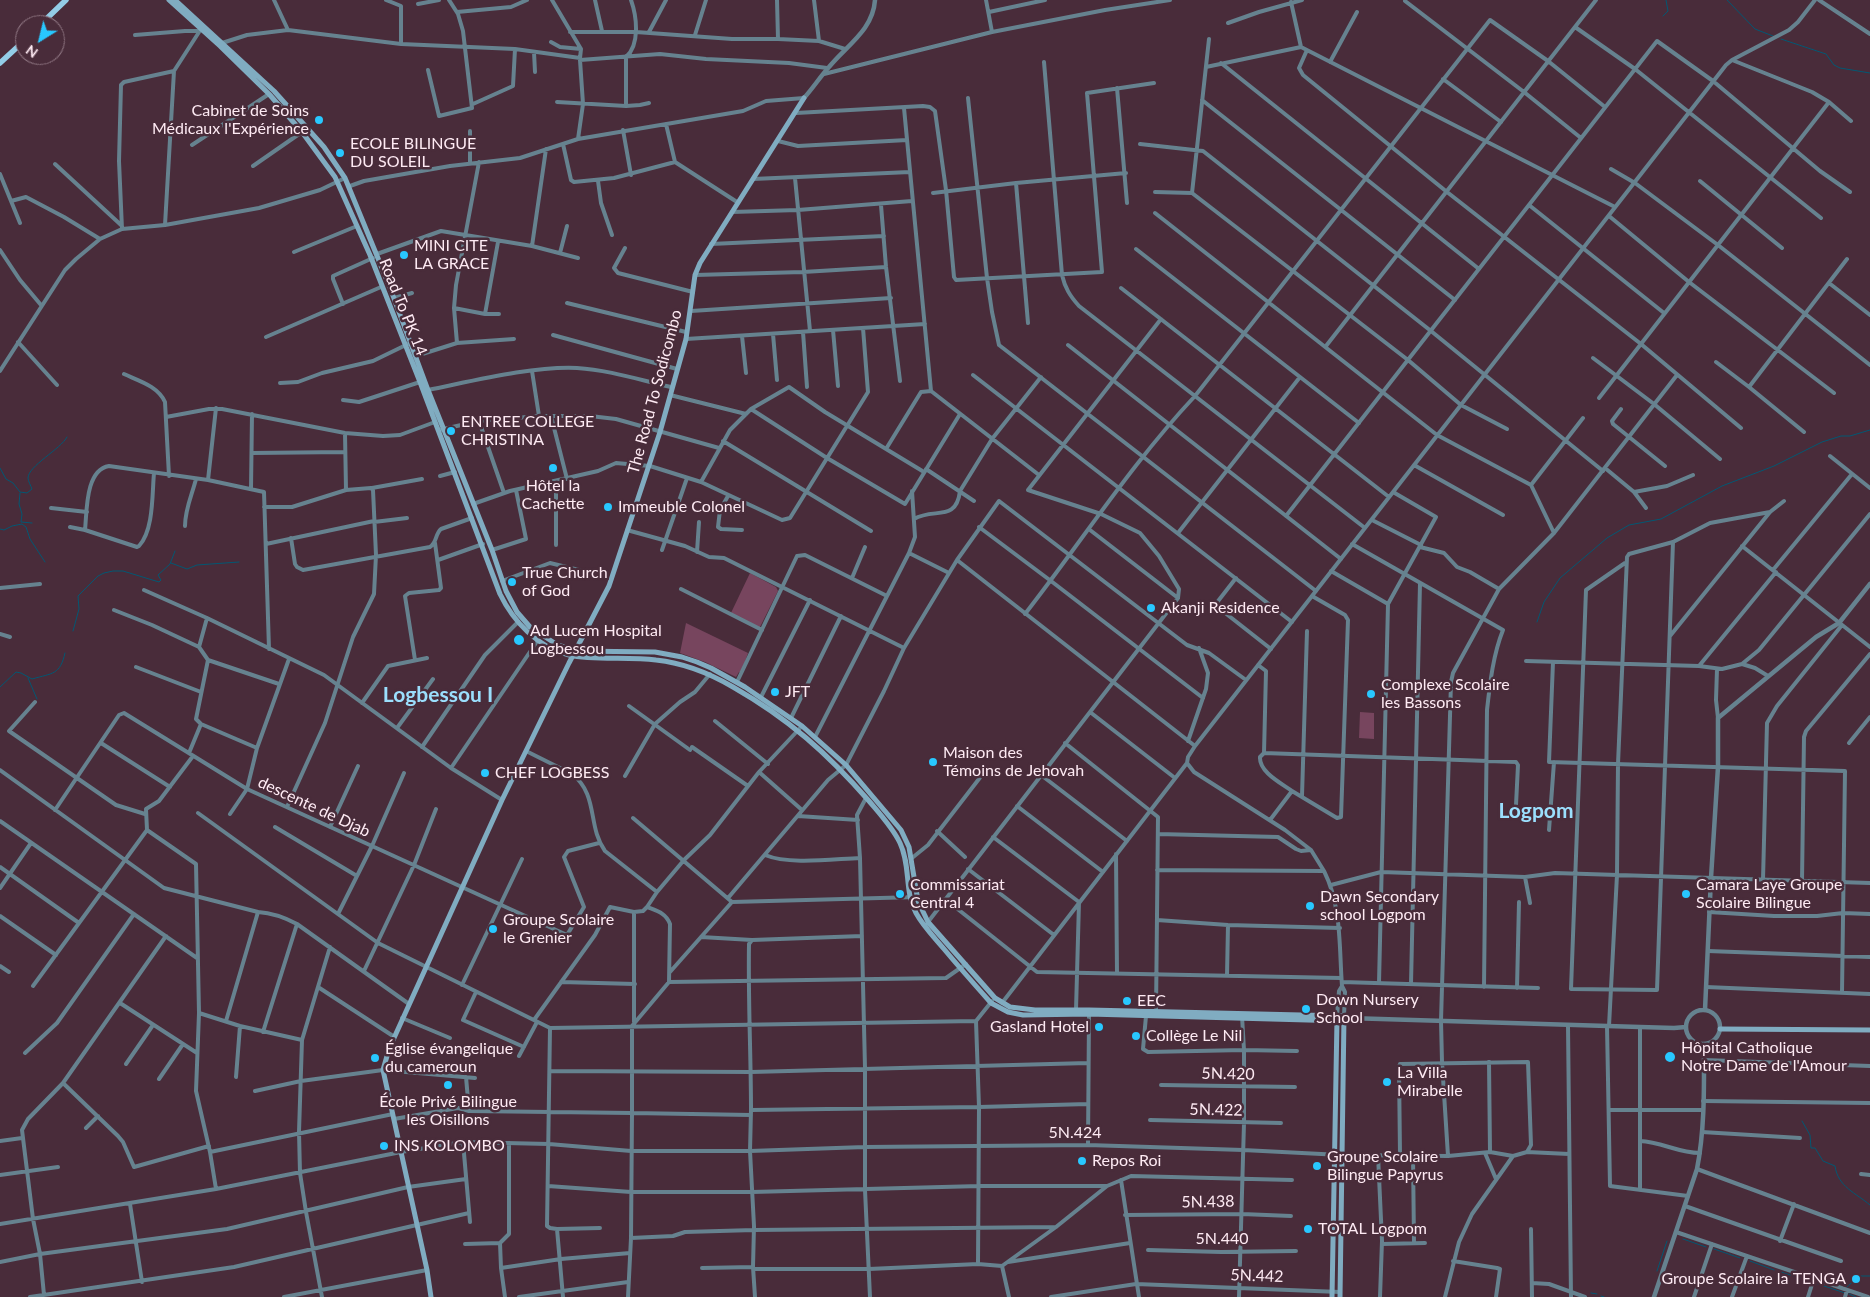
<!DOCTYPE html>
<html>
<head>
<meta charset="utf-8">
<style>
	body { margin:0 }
	#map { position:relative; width:1870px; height:1297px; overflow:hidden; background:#492c3a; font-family:Lato,sans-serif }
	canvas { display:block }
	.north { position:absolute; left:15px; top:15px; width:50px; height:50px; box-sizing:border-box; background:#492c3a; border:1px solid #917884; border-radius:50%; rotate:216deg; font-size:14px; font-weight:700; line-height:20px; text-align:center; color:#feeaf3 }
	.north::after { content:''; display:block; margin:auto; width:18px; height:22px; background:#28c8ff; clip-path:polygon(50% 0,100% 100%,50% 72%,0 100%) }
</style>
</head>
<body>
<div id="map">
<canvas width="1870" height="1297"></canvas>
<div class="north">N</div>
</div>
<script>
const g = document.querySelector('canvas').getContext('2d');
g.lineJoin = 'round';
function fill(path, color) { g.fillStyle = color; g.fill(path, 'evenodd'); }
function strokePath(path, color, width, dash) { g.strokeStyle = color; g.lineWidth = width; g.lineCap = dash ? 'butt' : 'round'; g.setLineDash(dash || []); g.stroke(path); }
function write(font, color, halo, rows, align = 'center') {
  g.font = font + ' Lato,sans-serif'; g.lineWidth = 5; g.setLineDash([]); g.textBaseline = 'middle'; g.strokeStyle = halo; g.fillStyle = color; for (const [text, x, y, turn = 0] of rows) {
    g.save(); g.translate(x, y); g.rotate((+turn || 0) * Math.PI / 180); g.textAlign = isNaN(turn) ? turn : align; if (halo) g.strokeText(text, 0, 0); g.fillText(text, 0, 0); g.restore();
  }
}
fill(new Path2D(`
	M750 573 776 587 778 591 759 629 730 615Z
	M686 623 748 653 741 673 739 672 736 677 705 662 680 653Z
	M1360 712 1374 713V739L1359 738Z`), '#77455e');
strokePath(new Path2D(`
	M1727 0 1755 29 1773 36
	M1663 16 1668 11 1666 0
	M1781 39 1826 54 1834 65 1840 68 1870 73
	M0 468 6 479 13 483 20 492 27 493 32 489C31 486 28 481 28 478 28 466 61 449 67 437
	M20 493 19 504 22 514 21 522 32 523
	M0 529 4 530 12 526 22 524 26 527 30 539 45 562
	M171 563 187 569 197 565 239 562
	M1537 622 1544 602 1560 578 1607 538 1629 525 1661 519 1722 486 1774 466 1822 442 1841 436H1850L1870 430
	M73 631 79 609 78 596 98 576 104 573 113 571H123L159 582 161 580 158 575 170 564 175 551
	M28 678 37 699
	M0 687 16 672 21 673 32 679C53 673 60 675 65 653
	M1802 1121 1810 1135 1811 1148H1815L1823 1161 1835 1166C1838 1187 1856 1193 1870 1205
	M1683 1239 1706 1247
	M1714 1249 1740 1258
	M1750 1261 1774 1270
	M1657 1271 1667 1241
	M1781 1272 1806 1280
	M1818 1284 1845 1293
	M1847 1287 1859 1276H1870
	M1591 1293 1597 1294
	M1849 1294 1856 1297
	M1601 1296 1604 1297`), '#035873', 1);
strokePath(new Path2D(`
	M274 0 288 30
	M386 0 401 6V44
	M552 0 581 49 580 58
	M595 0 602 31
	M777 0 778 39
	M814 0 819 41
	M1819 0 1870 34
	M1405 1 1524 92 1581 138
	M1291 2 1301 47
	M418 4 439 0
	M457 12 511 7 527 0
	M989 12 1045 0
	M1228 23 1259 12 1302 0
	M1575 27 1635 69 1821 218
	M570 32H636L732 39H778L819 41 845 49
	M649 32 666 0
	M992 32 1105 10 1170 0
	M135 35 185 31H200
	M695 35 706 0
	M551 42 560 47 581 49
	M222 43 247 35 288 30 401 44 515 49 580 58V60L660 54 706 59 789 63 827 68
	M1307 50 1299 68 1303 75 1447 192 1641 344 1741 428
	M534 52 535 72
	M1732 60 1789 30 1798 22 1815 0
	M1044 62 1062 275C1065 288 1070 296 1079 306L1365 528
	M1330 62 1357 12
	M1221 63 1479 269
	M1206 67 1301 47 1615 207
	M428 70 439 116 472 108 463 31 458 14 449 0
	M824 74 992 32 986 0
	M1443 79 1501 122
	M1117 88 1127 203
	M968 98 987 278 992 312 999 345 1316 591
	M1202 100 1455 300
	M557 102 626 106V57C640 45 637 17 631 0
	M473 104 513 86 515 49
	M626 106 640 105 649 103
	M904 108 931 391
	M796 113 923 106 930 107 935 111 946 190 954 277 956 280 1102 272 1087 93 1154 83
	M666 124 675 162 737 202
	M623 130 631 175
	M578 139 743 111 766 101 804 98
	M778 141 798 146 907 140
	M563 144 571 180 574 182 614 178 675 162
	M1140 144 1203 151 1431 331 1603 471
	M192 145 269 94
	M470 163V131
	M55 164 121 225
	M253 166 302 132
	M1611 169 1635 183 1718 245 1870 365
	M0 174 20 223
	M795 178 810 331
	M753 179 910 172
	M598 181 601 203 612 235
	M1700 181 1782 248
	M1016 183 1028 323
	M350 186 364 181 450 166 520 158 578 139 583 104 580 60
	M1155 192 1192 193 1408 360 1461 405 1507 429
	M933 193 1016 183 1126 173
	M1192 193 1209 39
	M11 201 26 197 64 217 100 239
	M881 205 886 267 900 381
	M1529 205 1664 313
	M732 212 798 210 912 201
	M1155 213 1437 435 1531 485 1554 533
	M1609 216 1689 282 1834 393
	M165 225 174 71 201 29
	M122 229 119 161 121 85 124 82 174 71
	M711 244 884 236
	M532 246 546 149
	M625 248 614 268 618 273 693 292
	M1136 249 1359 423
	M0 250 20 280 41 305
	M294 252 357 226
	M560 253 567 226
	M377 254 441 231 532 246 578 258
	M695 275 803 272 886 267
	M1829 283 1870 315
	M1121 288 1389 497
	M394 298 412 293
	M567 303 686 332
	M343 304 333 279V276L373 258
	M454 308 485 314H499
	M691 311 891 298
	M485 314 498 242
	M833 330 838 386
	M803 332 807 387
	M773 334 777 380
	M553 335 677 369
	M742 336 746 373
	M266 337 381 287
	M686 339 925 324
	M18 342 57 385
	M457 343 454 308 456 285 479 162
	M1068 345 1341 559
	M1326 346 1596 0
	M416 356 457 343 514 339
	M1593 358 1654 404 1720 459
	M1716 362 1749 387 1804 432
	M0 371 65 270 76 259 100 239 122 229 165 225 259 208 320 190 345 178
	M532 371 539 416
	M124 374C139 381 158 386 165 402L169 476
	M973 375 1292 622
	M280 383 298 382 322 373 373 361 408 344
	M1749 387 1847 259
	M428 390C473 381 532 366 577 368 609 370 640 380 671 387
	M670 395 746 414
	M1599 398 1829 102
	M343 400 359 402 420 382
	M751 409 827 458 905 504 960 414
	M1621 409 1612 421 1613 424 1665 466
	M551 416 567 479
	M166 417 209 409H222L345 433 383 436 400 435 435 422
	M479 421 504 493
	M439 430 479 421 539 416H590L616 419 719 448
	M345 433 346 490
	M723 441 871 531
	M886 449 921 392 931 391 1039 475
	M252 453 345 452
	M1830 456 1870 488
	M1414 465 1503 515
	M1605 468 1634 492 1646 508
	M926 469 974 501
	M440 476 455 472
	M208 480 216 408
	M556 481V545
	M701 482 730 430 751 409 789 387 825 412 924 472
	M1531 485 1583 418
	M372 488 422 479
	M251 489 252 414
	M1634 492 1667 486 1693 475
	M728 496 720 510 718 527 721 529 742 530
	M473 504 510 491 598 471 616 463 650 466 701 482 782 520 790 518 868 392 863 328
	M264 507H292L346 490 371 488 373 490 376 555 374 594 353 637 325 723 287 807
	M51 508 87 512
	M1286 516 1657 41 1713 81 1820 171 1850 192
	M914 519C934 507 956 523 960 491L992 439 1041 377
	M1372 520 1421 545
	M374 522 407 518
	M185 526C185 509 192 495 196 479
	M70 527 85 530 137 547 139 546C154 530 152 493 154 473
	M979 527 1051 581 1203 698
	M85 530C87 512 85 470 109 466L208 480 264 492 269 649
	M627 530 685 546 709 557 724 558 904 648
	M1090 530 1178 598
	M1178 533 1300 377
	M291 538 295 564 297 567 303 570 430 547C437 543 435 534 441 529L472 518
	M266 544 374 521
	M1352 544 1503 630C1493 655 1490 683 1487 710L1484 987
	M1742 546 1870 647
	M1420 547 1444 553 1457 567 1470 572 1499 589
	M492 550 526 539 516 490
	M662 550 687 478
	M697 552 699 522
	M909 553 949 573
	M438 560 483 544
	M957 560 1195 746
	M1625 563 1586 590 1571 989 1657 990 1673 542
	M1773 570 1852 474
	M1331 571 1388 604
	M852 578 865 547
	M1236 578 1215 605 1271 649
	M502 581 550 563 583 571
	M0 588 40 584
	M681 589 762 630
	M144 590 207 618 324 675 451 768 502 800
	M114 610 152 625 199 647 208 660 279 684
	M1025 614C1082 541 1132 463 1195 396L1490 20 1548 61 1605 107
	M0 634 10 637
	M1670 636 1770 512 1784 501
	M199 647 207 618
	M208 660 196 719 201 724 257 748
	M415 660 405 596 409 593 439 590 441 588 435 543
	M1526 661 1699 666 1722 669 1742 664 1755 668 1768 676
	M1553 662 1549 762 1845 771 1842 993
	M1742 664 1759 650 1870 514
	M1258 665 1266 671 1264 753 1260 757C1259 772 1281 783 1292 791
	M1699 666 1776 572
	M136 667 201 692
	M1717 669 1716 700 1718 718
	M737 682 797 556 805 555 887 596
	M761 697 810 600
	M35 702 9 731 116 805 145 814
	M362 703 388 666 427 658
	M629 706 690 750
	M1090 712 1175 778
	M791 718 841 616
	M715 721 768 764
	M397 728 433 679
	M815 737 909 553 915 537 912 491
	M1188 741 1206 689 1208 673 1199 648
	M101 743 170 787
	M1065 743 1158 817 1156 1014
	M1849 743 1870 717
	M422 747 485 655 518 622
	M692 747 748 786
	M526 751 572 774C599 795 587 826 605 851L657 892
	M189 753 201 724
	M1264 753 1516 762 1518 765 1516 805
	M1187 763 1194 772 1285 830 1311 850 1324 871
	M451 768 538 640
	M0 770 164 888 258 912C273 913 284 917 297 924L409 1004
	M759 772 802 810
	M1041 775 1127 841
	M625 776 655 724 680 702 695 692 710 674
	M1302 796 1307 631
	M866 798 857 815 860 858 865 1068V1190L870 1297
	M1017 806 1103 872
	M55 810 119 715 124 713 247 789 567 935 584 907 564 857 568 851 599 843
	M198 813 378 943 550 1028 976 1021
	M230 814 247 789 257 748 289 659
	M798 816 858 820
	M633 818 732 902 917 897
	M1270 820 1292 791 1337 818 1341 817 1348 620 1345 615 1312 596
	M0 821 197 958
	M275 827 357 876
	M330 827 358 766
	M147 830 196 864 199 1013 240 1026 302 1040
	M1549 830 1554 762
	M937 831 965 857
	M1158 834 1278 837 1296 849 1301 851 1311 850
	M993 837 1079 902 1076 1010
	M1116 854 1117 974
	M765 855C789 865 833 859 860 858
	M912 858 928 845 982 775
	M0 867 79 923
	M968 869 1054 935
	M1157 870 1324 871C1342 907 1339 947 1342 986L1345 992 1344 1016
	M1525 877 1530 903
	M1763 880 1767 723 1777 706 1842 625
	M1802 881 1804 737 1806 731 1870 654
	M1331 885 1381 872 1525 877 1555 873 1870 883
	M0 888 31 843
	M728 898 828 780 846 765 884 691 904 648 957 560 999 501 1187 645 1209 653 1246 680
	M945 899 1037 972 1341 978
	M647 907 657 892 684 860 710 835 759 772 802 726
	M1709 912 1774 916H1817L1843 913 1870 914
	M338 914 372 846 404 773
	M0 916 56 955
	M1157 920 1228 925 1340 928
	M928 922 1178 598 1179 589 1159 556 1140 533 1101 514 1028 490 1161 319
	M701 937 752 940 862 936
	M1708 951 1870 957
	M0 966 9 972
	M364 971 414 865 436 809
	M670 972 732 902
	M1227 976 1228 925
	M561 982 635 984
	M669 982 946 978 966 964
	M1342 982 1538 988
	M1379 983 1388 604 1436 517 1393 492
	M1411 984 1420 583
	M462 985 522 859
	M33 986 147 830 146 809 159 801 193 756
	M318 987 393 1036
	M1706 987 1870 994
	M1517 988 1519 902
	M476 992 463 1020 524 1047
	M120 1003 197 1053
	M1002 1003 1187 763 1188 757 1195 746 1726 65 1732 60 1812 92 1829 102 1851 121
	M199 1013 196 1091 210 1152 216 1189
	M1146 1016 1143 1049 1148 1052 1244 1050 1297 1051
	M1337 1016 1339 991 1342 986
	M402 1018 450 1038
	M534 1020 595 935 610 907 634 912
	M226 1021 258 912
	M634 1022V912L643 911 647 907C657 911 666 913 670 924L669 982 632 1026V1113L751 1115
	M1568 1025 1571 1297
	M1607 1026 1610 1186 1688 1196
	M1609 1026 1617 875 1618 764 1627 557 1629 554 1673 542 1710 523 1770 512
	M1640 1027V1190
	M550 1028 547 1226 550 1228 557 1229 600 1228
	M263 1032 297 924
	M25 1053 57 1023 134 914
	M519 1056 537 1022
	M1704 1060 1870 1066
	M1489 1062 1490 1152
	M126 1064 153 1025
	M551 1071 751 1072 1088 1063
	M236 1077 240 1026
	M466 1077 469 1111
	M159 1079 183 1044
	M63 1083 118 1136 123 1142 134 1167 209 1146
	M1161 1085 1295 1087
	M255 1091 301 1081 383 1070 475 1078
	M1703 1101 1870 1103
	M751 1110C751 1055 748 1000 749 944L752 940
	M1609 1110H1703
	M394 1119 458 1108 469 1111 632 1113 631 1238 628 1297
	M1150 1120 1281 1123
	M86 1128 98 1116
	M1702 1132 1800 1138
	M0 1141 22 1138
	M1640 1141C1662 1142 1678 1153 1700 1153
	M463 1142 470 1222
	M1088 1145 1089 1014
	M210 1152 393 1114
	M1527 1152 1569 1154
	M1485 1153 1496 1179
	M1378 1155 1382 1241 1380 1297
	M1400 1155 1399 1067 1400 1064 1528 1062 1531 1145 1527 1152 1513 1156 1472 1214 1459 1242 1445 1297
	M1413 1156 1414 1243
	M1448 1156 1442 1062 1441 1021 1451 682 1453 673 1499 589 1554 533 1677 375
	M1697 1169 1870 1233
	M1861 1174 1870 1175
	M0 1175 58 1167
	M1121 1180 1139 1297
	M548 1186 631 1192H752L980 1186H1107
	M130 1204 142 1282
	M1685 1206 1841 1261
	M1125 1215 1242 1214 1291 1216
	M0 1224 216 1189 401 1152 463 1142 549 1144 631 1151H750L865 1147 1088 1145 1243 1150 1341 1155 1448 1156 1490 1152 1513 1156
	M557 1229 563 1297
	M1531 1229 1532 1297
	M1676 1232 1868 1297
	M631 1238 673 1236 685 1232 754 1230 1056 1227
	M1780 1241 1794 1204
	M465 1244 500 1243
	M1382 1244 1425 1243
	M1148 1250 1221 1252 1296 1251
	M1453 1261 1497 1268 1500 1269 1496 1297
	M0 1262 40 1254 227 1229 408 1187 466 1179
	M1008 1262 1130 1243
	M978 1264 979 1107 976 1021 992 1001
	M1002 1266 1009 1297
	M501 1268 561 1259 630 1253
	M702 1268 753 1267
	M754 1269H869L978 1264 1002 1266 1056 1227 1107 1186 1131 1176 1292 1180
	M1532 1283 1549 1284 1585 1297
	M44 1295 40 1254 33 1219 22 1130 28 1119 63 1083 166 936
	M30 1297 234 1267 469 1213
	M284 1297 427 1270
	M322 1297 306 1212 300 1173 299 1132 302 1040 330 947
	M505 1297 501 1268 500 1243 509 1234V1143
	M519 1297 628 1282
	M755 1297 753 1267 754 1226 750 1151 751 1110 979 1107 1088 1104
	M1051 1297 1136 1284 1340 1292
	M1239 1297 1244 1123V1050L1242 1016
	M1694 1297 1712 1244
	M1732 1297 1747 1256
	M1808 1297 1814 1278
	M1845 1297 1847 1290`), '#66828f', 4);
strokePath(new Path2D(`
	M804 98C813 88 820 77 829 67 847 45 873 30 875 0
	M1686 1027a17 17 0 1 1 34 0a17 17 0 1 1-34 0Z
	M1705 1010 1711 878 1718 767V718L1816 637 1839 623 1870 584
	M1344 1016 1348 1018 1640 1027 1674 1028 1686 1027
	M1654 1297 1697 1169C1705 1128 1704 1086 1704 1044`), '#66828f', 4.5);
strokePath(new Path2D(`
	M169 0 220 46 269 94 302 132 335 177 370 255 420 382 500 594C513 621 538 648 569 655 595 661 628 656 656 660 684 663 709 673 733 687 789 719 827 753 869 801 880 814 893 828 900 843 911 866 904 891 916 913 923 926 934 937 944 949 959 967 975 985 991 1003L1008 1012 1023 1015 1089 1014 1344 1021
	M175 0 274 91 324 147 345 178 389 285 428 390 492 550 506 591 517 612 530 627 556 644 575 651 655 652 682 657 697 662 711 668 745 687 802 726 846 765 901 830 909 847 918 901 928 922 995 998 1010 1007 1035 1010H1089L1344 1016 1340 1297
	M1720 1029 1870 1030
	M431 1297 427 1270 383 1070 389 1049 502 800 569 663 609 586 660 432 686 339 695 275 700 263 804 98
	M1332 1297 1337 1019`), '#80acc1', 5);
strokePath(new Path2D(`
	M40 25 66 0
	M0 63 25 40`), '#93cde7', 5.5);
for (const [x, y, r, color] of [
	[319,120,5,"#28c8ff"],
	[340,153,5,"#28c8ff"],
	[404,255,5,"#28c8ff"],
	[451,431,5,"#28c8ff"],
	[553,468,5,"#28c8ff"],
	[608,507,5,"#28c8ff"],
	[512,582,5,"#28c8ff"],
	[1151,608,5,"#28c8ff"],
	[519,640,6,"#28c8ff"],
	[775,692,5,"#28c8ff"],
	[1371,694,5,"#28c8ff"],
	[933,762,5,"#28c8ff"],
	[485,773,5,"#28c8ff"],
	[900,894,5,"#28c8ff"],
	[1686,894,5,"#28c8ff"],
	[1310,906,5,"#28c8ff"],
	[493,929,5,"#28c8ff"],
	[1127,1001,5,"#28c8ff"],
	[1306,1009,5,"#28c8ff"],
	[1099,1027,5,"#28c8ff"],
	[1136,1036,5,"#28c8ff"],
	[1670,1057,6,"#28c8ff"],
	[375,1058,5,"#28c8ff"],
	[1387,1082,5,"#28c8ff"],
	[448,1085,5,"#28c8ff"],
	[384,1146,5,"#28c8ff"],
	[1082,1161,5,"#28c8ff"],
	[1317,1166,5,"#28c8ff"],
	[1308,1229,5,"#28c8ff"],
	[1856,1279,5,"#28c8ff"]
]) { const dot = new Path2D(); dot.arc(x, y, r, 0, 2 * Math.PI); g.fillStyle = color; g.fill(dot); strokePath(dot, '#492c3a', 2); }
write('16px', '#feeaf3', '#492c3a', [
	["Cabinet de Soins",309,111,"right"],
	["Médicaux l'Expérience",309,129,"right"],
	["ECOLE BILINGUE",350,144],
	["DU SOLEIL",350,162],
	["MINI CITE",414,246],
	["LA GRACE",414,264],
	["ENTREE COLLEGE",461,422],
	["CHRISTINA",461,440],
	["Hôtel la",553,486,"center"],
	["Cachette",553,504,"center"],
	["Immeuble Colonel",618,507],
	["True Church",522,573],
	["of God",522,591],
	["Akanji Residence",1161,608],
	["Ad Lucem Hospital",530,631],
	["Logbessou",530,649],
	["Complexe Scolaire",1381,685],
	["les Bassons",1381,703],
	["JFT",785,692],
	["Maison des",943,753],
	["Témoins de Jehovah",943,771],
	["CHEF LOGBESS",495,773],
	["Commissariat",910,885],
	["Central 4",910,903],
	["Camara Laye Groupe",1696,885],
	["Scolaire Bilingue",1696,903],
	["Dawn Secondary",1320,897],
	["school Logpom",1320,915],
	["Groupe Scolaire",503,920],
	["le Grenier",503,938],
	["Down Nursery",1316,1000],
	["School",1316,1018],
	["EEC",1137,1001],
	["Gasland Hotel",1089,1027,"right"],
	["Collège Le Nil",1146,1036],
	["Hôpital Catholique",1681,1048],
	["Notre Dame de l'Amour",1681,1066],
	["Église évangelique",385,1049],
	["du cameroun",385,1067],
	["La Villa",1397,1073],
	["Mirabelle",1397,1091],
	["École Privé Bilingue",448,1102,"center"],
	["les Oisillons",448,1120,"center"],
	["INS KOLOMBO",394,1146],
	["Groupe Scolaire",1327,1157],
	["Bilingue Papyrus",1327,1175],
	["Repos Roi",1092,1161],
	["TOTAL Logpom",1318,1229],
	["Groupe Scolaire la TENGA",1846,1279,"right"]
], 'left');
write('16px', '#feeaf3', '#492c3a', [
	["Road To PK 14",403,307,68],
	["The Road To Sodicombo",655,392,-75],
	["descente de Djab",314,807,25],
	["5N.420",1228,1074,1],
	["5N.422",1216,1110,1],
	["5N.424",1075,1133],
	["5N.438",1208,1202,-1],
	["5N.440",1222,1239],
	["5N.442",1257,1276,2]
]);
write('bold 21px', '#9bdffd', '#492c3a', [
	["Logbessou I",438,695],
	["Logpom",1536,811]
]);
</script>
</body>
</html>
